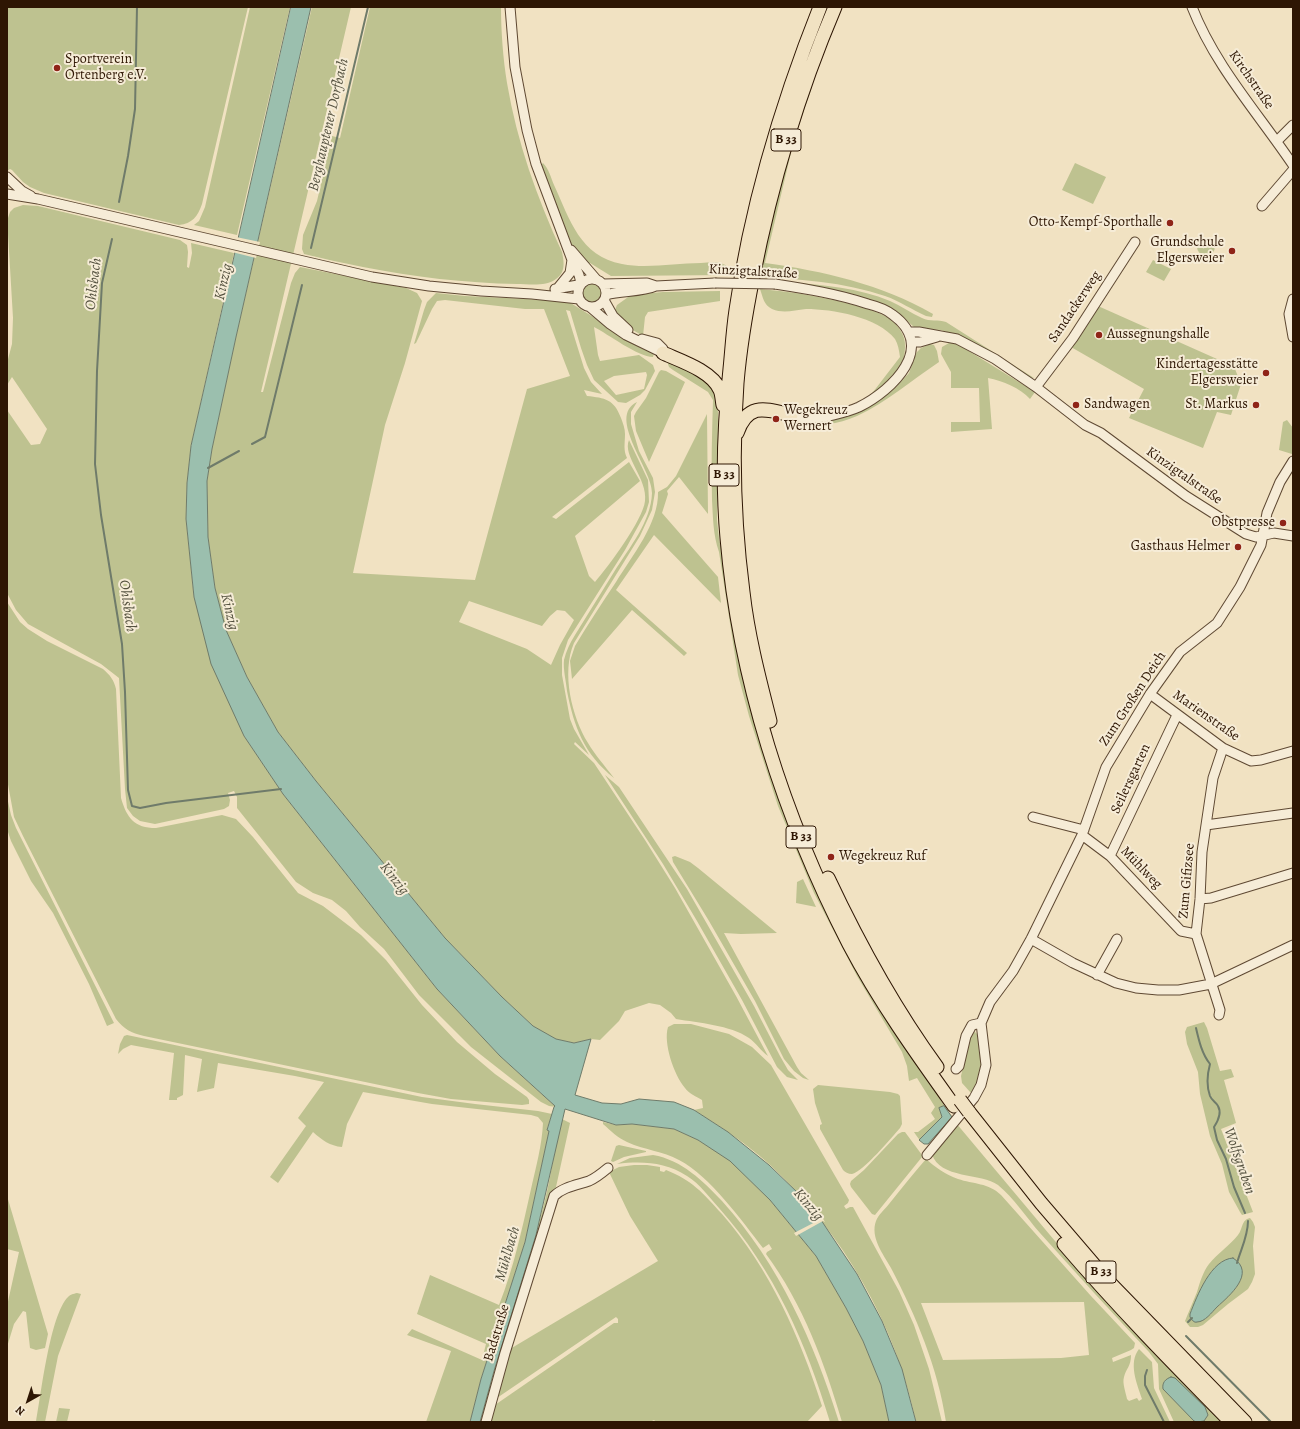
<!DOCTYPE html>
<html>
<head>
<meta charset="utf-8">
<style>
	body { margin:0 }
	#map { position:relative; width:1300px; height:1429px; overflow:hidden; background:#f1e2c2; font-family:Alegreya,serif }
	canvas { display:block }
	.frame { position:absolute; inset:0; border:8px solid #2e1603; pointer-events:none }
	.north { position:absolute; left:8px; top:1381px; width:40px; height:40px; -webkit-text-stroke:3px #f6ecd7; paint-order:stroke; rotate:219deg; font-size:11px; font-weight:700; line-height:16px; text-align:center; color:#2e1603 }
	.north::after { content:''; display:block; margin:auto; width:14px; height:18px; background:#2e1603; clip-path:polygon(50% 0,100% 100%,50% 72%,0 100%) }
</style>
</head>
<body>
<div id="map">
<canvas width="1300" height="1429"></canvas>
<div class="frame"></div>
<div class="north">N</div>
</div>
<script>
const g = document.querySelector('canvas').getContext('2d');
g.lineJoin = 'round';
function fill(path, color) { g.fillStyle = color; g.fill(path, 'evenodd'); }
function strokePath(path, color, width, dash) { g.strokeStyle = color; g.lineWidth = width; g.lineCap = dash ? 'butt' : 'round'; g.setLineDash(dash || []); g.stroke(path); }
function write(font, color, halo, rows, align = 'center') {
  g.font = font + ' Alegreya,serif'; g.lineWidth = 4; g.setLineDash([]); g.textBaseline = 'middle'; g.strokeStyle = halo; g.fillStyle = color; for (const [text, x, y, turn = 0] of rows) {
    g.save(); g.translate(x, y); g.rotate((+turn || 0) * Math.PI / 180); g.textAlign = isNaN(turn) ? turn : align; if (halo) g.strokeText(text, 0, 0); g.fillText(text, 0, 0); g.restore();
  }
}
fill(new Path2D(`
	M7 7H248L202 204C198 216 192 224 179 225L44 193 30 187 23 182 12 170 10 169 7 171Z
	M250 7H290L237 235 194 225 199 221 205 207Z
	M312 7H351L261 392H263L291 283 295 273 300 267 406 288 417 293 422 301 405 363 385 425 353 573 475 580 527 389 570 376 544 309H525L445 300 437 301 432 309 416 343 414 344 424 310 427 302 436 293 465 296 547 300 569 302 637 344 654 353 653 357C638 357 608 334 594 327L598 355 600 361 639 355 653 365 655 371 645 390 640 395 626 403 618 402 594 380 587 365 581 348 570 311 566 310 584 368 591 382 602 394 584 390 587 396C605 398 614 399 621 418 623 423 625 429 625 434 625 443 623 450 627 458L552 517 556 519 629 462 640 481 575 536 589 576 595 582C608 567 643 520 645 501 648 479 622 456 629 440L648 480 649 502 646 512 625 550 568 640 562 658V675L570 719 574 729 589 755 575 742 574 744 594 763 645 840 675 888 736 996 768 1056C761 1051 756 1043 749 1038 730 1025 699 1023 676 1019L671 1013 660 1005 649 1003 625 1011 619 1021 600 1040 591 1039 574 1043 555 1039 533 1026 502 997 445 938 316 781 278 732 247 677 226 630 215 588 208 537 207 481 212 449 236 337ZM646 372 647 375 644 389 616 395 604 381 614 376ZM469 601 542 626 550 616 557 610 565 611 574 620 560 645 551 665 527 649 459 622Z
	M370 7H501C501 31 503 59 507 83 517 142 537 198 562 252 564 262 566 272 556 279 546 287 528 284 517 284 465 283 414 277 363 267 344 263 324 259 304 254L302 249 303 235 317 201 332 136 340 138Z
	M807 85 812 87 794 140 765 263C823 271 881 284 933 314L932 317 926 316C912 310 900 301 885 296 844 282 799 279 756 277Z
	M543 163C549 169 551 178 554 185 570 220 580 256 622 264 647 269 675 263 701 263 708 263 716 261 723 264 728 266 731 269 730 275L611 276 590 263 586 266 573 248 567 237 540 166Z
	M1075 163 1106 177 1093 204 1062 190Z
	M23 205 38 206 180 240 187 245 188 252 187 267 189 268 192 253 191 243 234 253 191 446 187 483 186 519 194 597 244 736 283 794 437 989 500 1056 556 1107 549 1106 541 1102 471 1047 419 995 384 949 360 927 346 911 332 900 313 893 296 882 237 808V797L234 791 228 793 230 800 229 806 224 809 155 824 140 821 133 816 127 808 125 789 119 678 101 664 28 624 16 610 7 593V410L31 445 40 444 47 429 12 377 7 385V363L12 344 13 318 8 234V218L10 212 14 208Z
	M1197 247a9 9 0 1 1 18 0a9 9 0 1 1-18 0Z
	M1153 260 1171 269 1164 281 1146 272Z
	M790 282C823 285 859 288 890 301 901 306 911 313 922 318 930 322 938 319 946 322L1034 378 1028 377 959 336 941 330 920 329 914 327 895 310 883 304 833 290Z
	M580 293a11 11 0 1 1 22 0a11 11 0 1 1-22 0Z
	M760 289C786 291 812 295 838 301 855 305 872 309 887 317 897 323 906 335 905 347 905 371 887 383 870 396L900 357C899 350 898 344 895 339 878 317 832 309 806 309 794 310 784 314 772 309 764 305 763 298 760 289Z
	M720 291V301L648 312 645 317 643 336 626 326 616 315 615 310 617 305 631 295 663 292Z
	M1098 306 1217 359 1235 369 1241 384 1231 415 1217 412 1203 448 1129 418 1144 389 1071 347Z
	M949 343H954L964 348 1035 392 1030 399C1020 388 1003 381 988 378L992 429 951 432V422H980L979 388H951V372L941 354 942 347Z
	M930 344 934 345 937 351 939 362C912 380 887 402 857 416 848 420 837 423 828 424 814 425 801 420 789 428L787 427 791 422H805L861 409 889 392 897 386 909 373 916 353 921 348Z
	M667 361 705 375 717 391 718 413 717 520 719 538 770 771 893 1029 952 1117 928 1144C921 1143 918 1138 914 1132H918L935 1119 931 1113 935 1107 917 1078 909 1081 907 1066 902 1052 857 976 814 893 778 806 749 716 738 675 719 552C713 535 713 517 712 500 711 466 712 433 713 400L708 392 673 370 669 367Z
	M661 370 666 371 685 382 649 462 636 431 634 416 636 412 646 398 659 372Z
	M637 402 631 412V424L639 451 653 478 655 492 652 510 640 536 574 643C561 673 572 717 588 743 595 755 605 766 614 778 584 754 574 727 567 691 566 680 563 670 564 660 566 651 570 643 575 635 588 614 601 593 614 572 629 548 651 522 652 493 653 470 606 417 637 402Z
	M707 414 708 514 679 477 667 491 668 494 662 513 718 577 721 603 654 535 616 590 687 653 684 656 632 610 572 679 570 661 575 646C588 624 602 603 616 582 632 556 659 523 658 492L667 487 676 476Z
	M1287 420 1293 428V450L1292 454 1279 450 1283 422Z
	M7 602 20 622 28 629 47 641 103 669C110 675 114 680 116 689L121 798C127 818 134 828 156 828L222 815 236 819 253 837 298 893 323 906 361 935 386 960 422 1005 457 1042 495 1074 527 1097 529 1100V1104L522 1105 451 1099 418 1093 144 1036C131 1033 124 1029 116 1019L23 836 14 817 7 779Z
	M605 775 619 787 687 889 754 1006 780 1056 788 1070 798 1080 787 1077 777 1067 742 1000 697 921 663 864Z
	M7 797 11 815 16 828 114 1023 107 1026 89 984 53 913 31 881 11 841 7 829Z
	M675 856 690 862 698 868 777 933 741 934 724 933 797 1067 801 1073 809 1080 803 1078 794 1071 784 1059 755 1001 709 921 673 862 672 857Z
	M803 879 816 907 796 903 797 882Z
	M1204 1022 1207 1028 1220 1071 1231 1069 1234 1077 1224 1080 1236 1123 1221 1129 1253 1212 1242 1215 1240 1212 1229 1192 1222 1164 1210 1136 1200 1094 1198 1072 1187 1044 1185 1032 1187 1027Z
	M674 1024H691L729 1034 752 1047 771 1065 849 1200 848 1203 844 1206 846 1209 850 1207H853L899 1291 914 1325 929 1369 942 1422H916C896 1325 843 1233 770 1165 747 1144 721 1127 694 1110L703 1108 702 1100C697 1097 688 1093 685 1088 674 1075 663 1043 668 1027Z
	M975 1032 978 1035C980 1053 988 1081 971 1093L962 1083 961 1076 971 1033Z
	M127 1035 422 1097 475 1104 538 1111 552 1114 547 1129 549 1131 525 1242 481 1379 470 1422H426L451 1351 407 1335 412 1329 482 1360 486 1344 417 1314 430 1275 499 1305C514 1267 522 1229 531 1189 536 1167 542 1145 543 1123L538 1117 531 1115 432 1104 363 1092 347 1124 342 1147C330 1146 322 1140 313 1132L278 1183 270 1177 306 1126 298 1118 324 1082 295 1076 218 1063 214 1088 197 1092 202 1059 185 1055 183 1095 177 1098V1100H169L174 1053 131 1045 123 1049 118 1054 120 1044 124 1036Z
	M818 1085 890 1092 898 1094 900 1096 902 1124 900 1128C892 1137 863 1172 852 1174 848 1174 845 1172 843 1170L820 1129V1125L822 1124 815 1103 813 1089Z
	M562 1119 570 1123 556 1187 484 1422H480C499 1350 525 1280 543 1208 551 1179 554 1148 562 1119Z
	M603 1122 616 1125 632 1124 674 1129 698 1140 730 1160 770 1200 816 1256 846 1308 863 1341 881 1385 889 1422H842C825 1364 803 1304 766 1254L767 1252 772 1249 769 1244 763 1248C742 1221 710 1176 679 1160 663 1151 644 1150 627 1142 618 1138 611 1131 603 1124Z
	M956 1123 1081 1272 1223 1422H1174L1159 1389 1158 1364 1149 1352C1112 1313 1076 1273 1040 1233 1026 1217 1014 1198 998 1185 982 1173 939 1179 932 1154Z
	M902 1132H905L922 1155V1157L875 1215 872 1214 851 1187 850 1184 851 1181 864 1170 898 1134Z
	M619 1145 646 1151V1152L624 1157 613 1162 611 1161 616 1146Z
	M653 1155C682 1160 703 1181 722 1201 779 1264 814 1342 839 1422H830C806 1343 775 1271 719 1208 709 1197 700 1184 687 1176 665 1162 642 1161 617 1164L630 1158Z
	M926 1159C935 1167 946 1175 958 1179 973 1184 989 1183 1001 1195L1091 1296 1135 1343 1134 1348 1131 1350 1112 1358 1113 1362 1131 1355C1131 1367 1126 1368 1124 1377 1122 1383 1126 1393 1127 1399L1129 1401 1137 1398 1139 1401 1142 1399C1137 1384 1128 1363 1139 1349L1152 1362 1154 1388 1170 1422H946C938 1368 916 1316 891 1268 883 1254 870 1237 876 1221 878 1215 885 1209 889 1204 901 1189 913 1174 926 1159ZM1084 1302 1089 1355 1061 1358 943 1360 921 1303Z
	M634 1165H647L660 1167V1171L664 1172 666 1170C692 1180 703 1193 722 1214 770 1269 800 1337 822 1406L807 1422H656L654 1420 650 1422H489L492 1407 614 1323H618V1319L616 1317 494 1400 510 1349 658 1261 630 1216 609 1172 619 1167Z
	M7 1196 48 1334 45 1348 36 1350 30 1348 26 1312 23 1311 14 1324 7 1347V1306L19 1252 7 1249Z
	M1250 1218 1253 1222 1255 1227 1253 1246 1255 1274 1252 1282 1248 1289 1228 1304 1203 1325 1198 1327H1190L1185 1321C1189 1311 1193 1302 1197 1292 1200 1282 1203 1272 1209 1264 1218 1253 1230 1245 1238 1235 1243 1229 1241 1220 1250 1218Z
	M77 1293 81 1294 58 1356 45 1422H36C41 1395 50 1315 68 1297 71 1294 73 1294 77 1293Z
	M59 1408 70 1409 67 1422H56Z`), '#bec290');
const water = new Path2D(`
	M291 7H311L236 337 212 449 207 481 208 537 215 588 226 630 247 677 278 732 316 781 445 938 502 997 533 1026 556 1039 574 1043 591 1039 575 1095 602 1103 621 1104 639 1099 674 1102 694 1110 728 1132 769 1165 798 1193 819 1217 857 1274 882 1321 902 1369 916 1422H889L881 1385 863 1341 846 1308 816 1256 770 1200 730 1161 698 1140 674 1129 632 1124 616 1125 565 1109 536 1235 494 1371 480 1422H470L481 1379 525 1242 549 1131 547 1130 554 1107 555 1106 500 1056 437 989 283 794 244 736 211 664 194 597 186 519 187 483 191 446Z
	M944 1106 952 1117 928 1144H924L919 1140 942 1117 939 1108Z
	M1233 1258C1257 1273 1229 1296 1217 1307 1212 1312 1205 1322 1197 1322 1194 1323 1192 1320 1190 1317V1314C1197 1296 1211 1259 1233 1258Z
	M1171 1377 1175 1378 1205 1407 1208 1415 1204 1421 1197 1422 1194 1421 1163 1389C1162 1383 1165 1379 1171 1377Z`);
fill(water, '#9bbfae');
strokePath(water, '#6f7b6a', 1);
fill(new Path2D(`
	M236 237 260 242 256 258 232 252Z
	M822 1217 825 1222 823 1221 796 1236 794 1233 821 1219Z`), '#f1e2c2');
strokePath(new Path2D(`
	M119 202 128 156 135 109 137 7
	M112 239 102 283 97 371 95 464 101 515 122 644 125 692 128 790 132 806 140 808 166 803 281 789
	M311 248 368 7
	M252 444 265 437 302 285
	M208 468 239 451
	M1196 1028C1199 1041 1202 1054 1210 1064 1207 1075 1206 1085 1210 1096 1212 1101 1216 1102 1218 1106 1222 1113 1218 1121 1214 1127L1217 1140 1226 1159 1234 1187 1245 1213
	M1237 1263C1241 1249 1248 1236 1248 1221
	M1188 1322 1192 1318
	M1186 1336 1271 1422
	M1147 1370 1145 1376V1385L1164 1422`), '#6f7b6a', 2);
const minor = new Path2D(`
	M510 7 515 67 527 130 536 164 572 260 570 273 557 289
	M1192 7C1215 66 1258 113 1293 165
	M1277 141 1293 125
	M7 177 22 191 31 196
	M7 194 38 199 372 277 429 286 481 291 532 294 579 299
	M1262 206 1293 170
	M571 250 596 279
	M572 260 579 275 581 283
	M578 293a14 14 0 1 1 28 0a14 14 0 1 1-28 0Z
	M603 284 647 283 656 286
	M775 284C807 289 838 294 868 304 876 306 886 309 893 315 937 347 893 390 859 407 848 412 818 420 806 418 801 418 796 416 791 415
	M555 289 578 285 579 287
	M606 295C622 290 640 293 656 286L715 283
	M1293 299 1289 314 1293 337
	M604 300 613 316 628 330
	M590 307 610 324 626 335 663 353
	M908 332H919L957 339 995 359 1036 387 1085 425 1101 433 1186 496 1246 534 1256 537 1274 533 1293 536
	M642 339 657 343 663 349V353
	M912 342H920L937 337
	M1036 387 1073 338 1135 242
	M1150 694 1223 748 1251 761 1261 760 1293 751
	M1033 817 1084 830
	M1206 825 1293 813
	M1082 835 1110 856 1181 931 1196 934
	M1110 856 1177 715
	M1200 899 1211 898 1293 873
	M1031 939 1073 963 1116 983 1136 988 1158 990H1179L1211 984 1293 945
	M1097 975 1117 939
	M1219 1015 1220 1010 1196 934 1200 899 1202 852 1206 825 1213 778 1223 748
	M956 1069 959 1066 966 1036 972 1025 981 1023
	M927 1155 974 1098 981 1085 986 1065 981 1023 990 1002 1013 971 1031 939 1082 835 1106 767 1150 694 1180 652 1217 623 1240 587 1261 545 1267 513 1280 482 1293 461
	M486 1422 505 1353 554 1196C563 1187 577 1185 589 1181 596 1178 602 1173 608 1168`);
const highway = new Path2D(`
	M820 7C781 105 751 206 736 310 733 330 732 349 730 369 724 425 722 481 727 538 739 679 784 818 849 944 879 1001 916 1053 954 1106
	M663 353C681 361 712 371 720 390 722 394 722 400 723 405
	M737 433C748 402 765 409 791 415
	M770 721C759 678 748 636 743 592 734 523 732 452 737 383 740 347 746 312 753 277 771 185 798 94 835 7
	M828 878C859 944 894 1008 937 1067
	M969 1112 1041 1203 1107 1280 1245 1422
	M1064 1244C1117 1306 1174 1364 1231 1422`);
strokePath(minor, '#5f4933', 11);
strokePath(highway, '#2e1603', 15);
strokePath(minor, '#f6ecd7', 9);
strokePath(highway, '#f1e2c2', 13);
const minorBridge = new Path2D(`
	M715 283 775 284`);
const highwayBridge = new Path2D(`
	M960 1100 969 1112`);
strokePath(minorBridge, '#5f4933', 11, []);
strokePath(highwayBridge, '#2e1603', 15, []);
strokePath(minorBridge, '#f6ecd7', 9);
strokePath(highwayBridge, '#f1e2c2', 13);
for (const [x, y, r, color] of [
	[57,68,4,"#8f2418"],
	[1170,223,4,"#8f2418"],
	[1232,251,4,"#8f2418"],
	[1099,335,4,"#8f2418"],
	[1266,373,4,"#8f2418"],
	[1076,405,4,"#8f2418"],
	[1256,405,4,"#8f2418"],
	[776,419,4,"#8f2418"],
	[1283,523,4,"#8f2418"],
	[1238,547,4,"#8f2418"],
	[831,857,4,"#8f2418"]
]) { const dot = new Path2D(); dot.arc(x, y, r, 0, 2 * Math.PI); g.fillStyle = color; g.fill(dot); strokePath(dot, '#f6ecd7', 1.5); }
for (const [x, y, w] of [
	[786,140,30],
	[724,475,30],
	[801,837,30],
	[1101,1272,30]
]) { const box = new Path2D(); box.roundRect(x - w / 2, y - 11, w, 22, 3); g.fillStyle = '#f6ecd7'; g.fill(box); strokePath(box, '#2e1603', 1); }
write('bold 13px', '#2e1603', null, [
	["B 33",786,140],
	["B 33",724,475],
	["B 33",801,837],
	["B 33",1101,1272]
]);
write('14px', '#2e1603', '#f6ecd7', [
	["Sportverein",65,60,"left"],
	["Ortenberg e.V.",65,76,"left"],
	["Otto-Kempf-Sporthalle",1162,223],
	["Grundschule",1224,243],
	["Elgersweier",1224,259],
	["Aussegnungshalle",1107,335,"left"],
	["Kindertagesstätte",1258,365],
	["Elgersweier",1258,381],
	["Sandwagen",1084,405,"left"],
	["St. Markus",1248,405],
	["Wegekreuz",784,411,"left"],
	["Wernert",784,427,"left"],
	["Obstpresse",1275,523],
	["Gasthaus Helmer",1230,547],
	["Wegekreuz Ruf",839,857,"left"]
], 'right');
write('14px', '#2e1603', '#f6ecd7', [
	["Kirchstraße",1251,80,55],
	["Kinzigtalstraße",753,272,3],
	["Sandackerweg",1075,307,-56],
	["Kinzigtalstraße",1184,476,35],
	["Zum Großen Deich",1133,699,-57],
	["Marienstraße",1206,716,35],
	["Seilersgarten",1131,779,-65],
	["Mühlweg",1141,868,46],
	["Zum Gifizsee",1187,881,-85],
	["Badstraße",497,1333,-73]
]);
write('italic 15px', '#54513f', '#f6ecd7', [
	["Berghauptener Dorfbach",329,125,-77],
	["Kinzig",224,282,-77],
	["Ohlsbach",94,284,-83],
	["Ohlsbach",127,606,82],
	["Kinzig",229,612,77],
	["Kinzig",394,879,52],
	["Wolfsgraben",1239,1161,71],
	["Kinzig",808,1205,50],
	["Mühlbach",508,1254,-74]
]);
</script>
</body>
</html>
